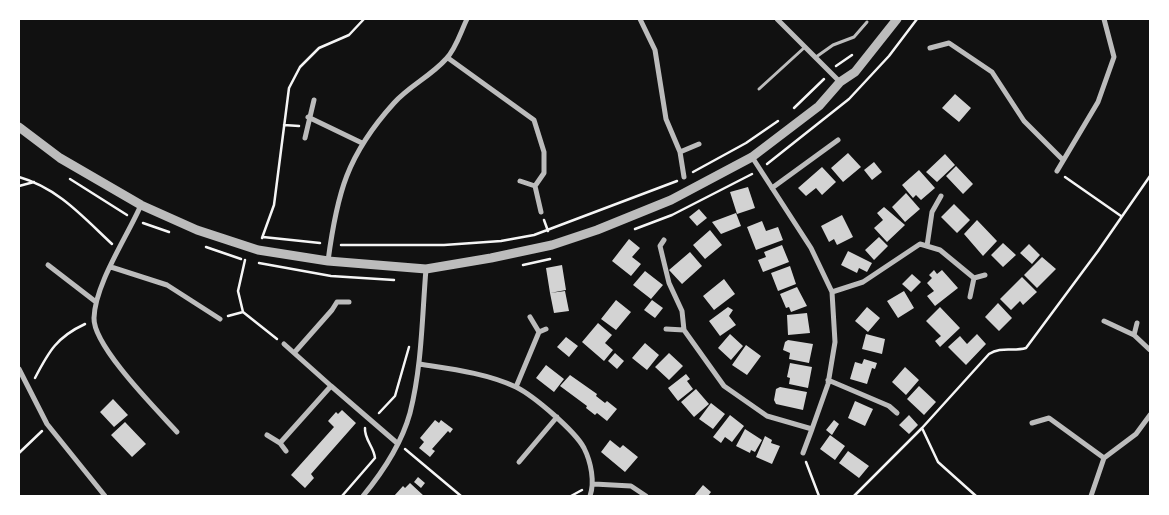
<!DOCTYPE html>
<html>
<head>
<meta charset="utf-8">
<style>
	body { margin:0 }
	#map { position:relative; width:1169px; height:515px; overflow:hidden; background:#111; font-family:"Archivo Narrow",sans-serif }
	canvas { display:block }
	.frame { position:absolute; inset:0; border:20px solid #fff; pointer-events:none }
</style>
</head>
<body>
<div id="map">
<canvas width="1169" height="515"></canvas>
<div class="frame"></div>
</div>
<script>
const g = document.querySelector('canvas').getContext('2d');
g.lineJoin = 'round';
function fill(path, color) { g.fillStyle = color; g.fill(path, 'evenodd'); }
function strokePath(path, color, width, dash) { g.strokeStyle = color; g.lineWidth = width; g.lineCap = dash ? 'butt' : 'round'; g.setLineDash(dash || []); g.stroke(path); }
fill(new Path2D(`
	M955 94 971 108 959 122 942 108Z
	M848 153 861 167 843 182 831 168Z
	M945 154 955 165 937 182 926 172Z
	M874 162 882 172 872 180 864 170Z
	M956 166 973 184 963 194 946 176Z
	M822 167 836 182 822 195 816 188 806 196 798 188Z
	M919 170 935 188 921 200 916 195 913 198 902 185Z
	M748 187 755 208 737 214 730 192Z
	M906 193 920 209 905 222 892 207Z
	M954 204 970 220 957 233 941 217Z
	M884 207 905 225 887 242 874 228 883 220 877 213Z
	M699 209 707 218 697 226 689 217Z
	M736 213 741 226 721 234 712 222Z
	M842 215 853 237 837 245 834 239 829 242 821 226Z
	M977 220 997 241 983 256 964 234Z
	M762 221 766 231 778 227 783 240 756 250 747 227Z
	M710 230 722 245 705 259 693 245Z
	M879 237 888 246 874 260 865 250Z
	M629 239 640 248 632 257 641 264 631 276 612 261Z
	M1003 243 1016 255 1003 267 991 255Z
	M1029 244 1040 255 1032 264 1020 253Z
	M782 245 789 262 763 272 758 260 766 257 764 252Z
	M848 251 872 263 867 272 859 268 857 273 841 265Z
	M690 252 702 266 682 284 669 270Z
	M1042 257 1056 269 1037 288 1024 275Z
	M562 265 566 290 550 293 546 268Z
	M790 266 796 284 778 291 771 273Z
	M934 270 937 274 942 270 958 288 935 306 927 296 934 291 927 283 932 278 929 275Z
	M645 271 663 285 651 299 633 285Z
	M912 274 921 282 911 292 902 284Z
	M1022 277 1037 292 1023 305 1020 301 1011 310 1000 299Z
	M724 279 735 294 714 310 703 296Z
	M797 287 807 306 791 312 789 307 786 308 780 294Z
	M565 291 569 311 554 313 550 293Z
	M904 291 914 308 898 318 887 301Z
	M616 300 631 312 616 330 601 319Z
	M652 300 663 308 655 318 644 310Z
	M998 303 1012 318 999 331 985 317Z
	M728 307 733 310 729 316 736 325 720 336 709 321Z
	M867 307 880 318 868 332 855 321Z
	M940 307 960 328 940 347 935 341 941 336 926 321Z
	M807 313 810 333 788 335 787 315Z
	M598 323 612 335 605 343 613 350 604 361 582 342Z
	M730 334 743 346 731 360 718 348Z
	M866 334 885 339 882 354 862 349Z
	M977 334 986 344 966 365 948 347 960 336 967 344Z
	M566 337 578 346 569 357 557 347Z
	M788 340 813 344 809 363 789 359 790 353 783 350 785 342Z
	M645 343 659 355 647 370 632 358Z
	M746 345 761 356 747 375 732 365Z
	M615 353 624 361 617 369 608 361Z
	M669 353 683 366 669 380 655 367Z
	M864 359 877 363 875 369 872 368 867 384 850 379 855 362 862 364Z
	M790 363 812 367 808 388 789 384 790 378 787 377Z
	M546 365 564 379 554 392 536 378Z
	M905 367 919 380 906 395 892 382Z
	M686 374 690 379 687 381 693 389 678 401 668 388Z
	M570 375 597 394 596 396 605 403 607 401 617 409 607 421 597 413 595 415 586 408 587 406 560 386Z
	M919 386 936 402 924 415 907 399Z
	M780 387 807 392 803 410 776 404 774 400 776 389Z
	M696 389 709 404 694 417 681 402Z
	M113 399 128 415 114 427 100 412Z
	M855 401 873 409 865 426 848 418Z
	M711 403 725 414 713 429 699 419Z
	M342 410 356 423 311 474 314 478 305 488 291 475 334 427 328 421 336 412 338 414Z
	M730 415 744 426 732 442 725 437 721 443 713 437Z
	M909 415 918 425 909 434 899 425Z
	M435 420 439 423 441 420 453 429 450 433 448 431 432 449 435 451 430 457 419 448 424 442 420 438Z
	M834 420 839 424 832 435 826 430Z
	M125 422 146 444 132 457 111 435Z
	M745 429 762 440 755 452 751 450 750 453 736 446Z
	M830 435 845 446 835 460 820 449Z
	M765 436 772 440 771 443 780 446 772 464 756 457Z
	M610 440 620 448 623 445 638 457 625 472 601 452Z
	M848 451 869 466 859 478 839 463Z
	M418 477 425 483 421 488 414 482Z
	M410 483 424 496H394L403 486 405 488Z
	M703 485 711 492 708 496H694Z`), '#d3d3d3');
strokePath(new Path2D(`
	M836 66 852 55
	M794 108 824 79
	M284 125 299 126
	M767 164 849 99 889 56 917 19
	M693 172 746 143 778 121
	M19 177C58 188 83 217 112 244
	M1065 177 1121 216
	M70 179 127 215
	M19 186 34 182
	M544 220 548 231
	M143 223 169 232
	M635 229 672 215 752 174
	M263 237 320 243
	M262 238 274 205 289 88 300 67 319 48 349 35 364 19
	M341 245H444L501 241 534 235 677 181
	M206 247 241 259
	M245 260 238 291 243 312 277 339
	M259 263 331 276 394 280
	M523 265 550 259
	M228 316 243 312
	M35 378C49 351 57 337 85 324
	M379 413 395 396 409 347
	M922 428 938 462 976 496
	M405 449 461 496
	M19 453 42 431
	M806 462 819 496
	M342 496 375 458C374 447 364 439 365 428
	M571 496 582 490
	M854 496 922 428 989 354C1001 346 1013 352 1026 348L1098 251 1150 176`), '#f5f5f5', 2.5);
strokePath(new Path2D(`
	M816 57 833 45 854 37 867 22
	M759 89 805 47`), '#bcbcbc', 3);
strokePath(new Path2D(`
	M640 19 655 50 666 119 680 152 684 177
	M777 19 840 82
	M930 48 949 43 992 72 1024 121 1062 159
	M448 58 534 120 544 152V173L535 186 541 212
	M308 117 362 143
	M305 138 314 100
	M680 152 699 144
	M1057 171 1098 102 1114 57 1104 19
	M520 181 535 186
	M772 188 838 140
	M141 205C127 237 95 284 94 318 93 346 157 410 177 432
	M664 240 660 246 669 283 682 311 684 330
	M927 246 932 212 941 196
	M328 261C337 193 347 155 394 103 409 86 431 76 446 59 456 49 461 31 467 19
	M48 265 96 302
	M111 267 167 285 220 319
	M832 292 863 282 920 244 940 250 974 278
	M970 297 974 278 985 275
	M530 317 539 332
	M1104 321 1134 335 1150 350
	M666 329 684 330 724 386 767 416 812 429 828 384 835 342 832 292 811 248 752 157
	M1134 335 1137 323
	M284 344 331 386
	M294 353 332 310 337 302H349
	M419 364C451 369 486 373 516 387 534 396 575 431 584 448 591 462 595 482 590 496
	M19 369 47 424 105 496
	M828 380 889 406 897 413
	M516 387 539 332 546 329
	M1032 423 1049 418 1104 458
	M267 435 280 443 331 386 397 443
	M280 443 286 451
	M803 453 812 429
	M519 462 557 417
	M594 484 631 486 646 496
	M363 496C382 473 402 442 410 413 422 366 422 317 426 269
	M1091 496 1104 458 1136 434 1150 415`), '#bcbcbc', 5);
strokePath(new Path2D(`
	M19 127 60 158 141 205 197 230 258 250 328 261 426 269 491 258 552 245 597 230 671 200 752 157 819 106 840 82 855 72 897 19`), '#bcbcbc', 9);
</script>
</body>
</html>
